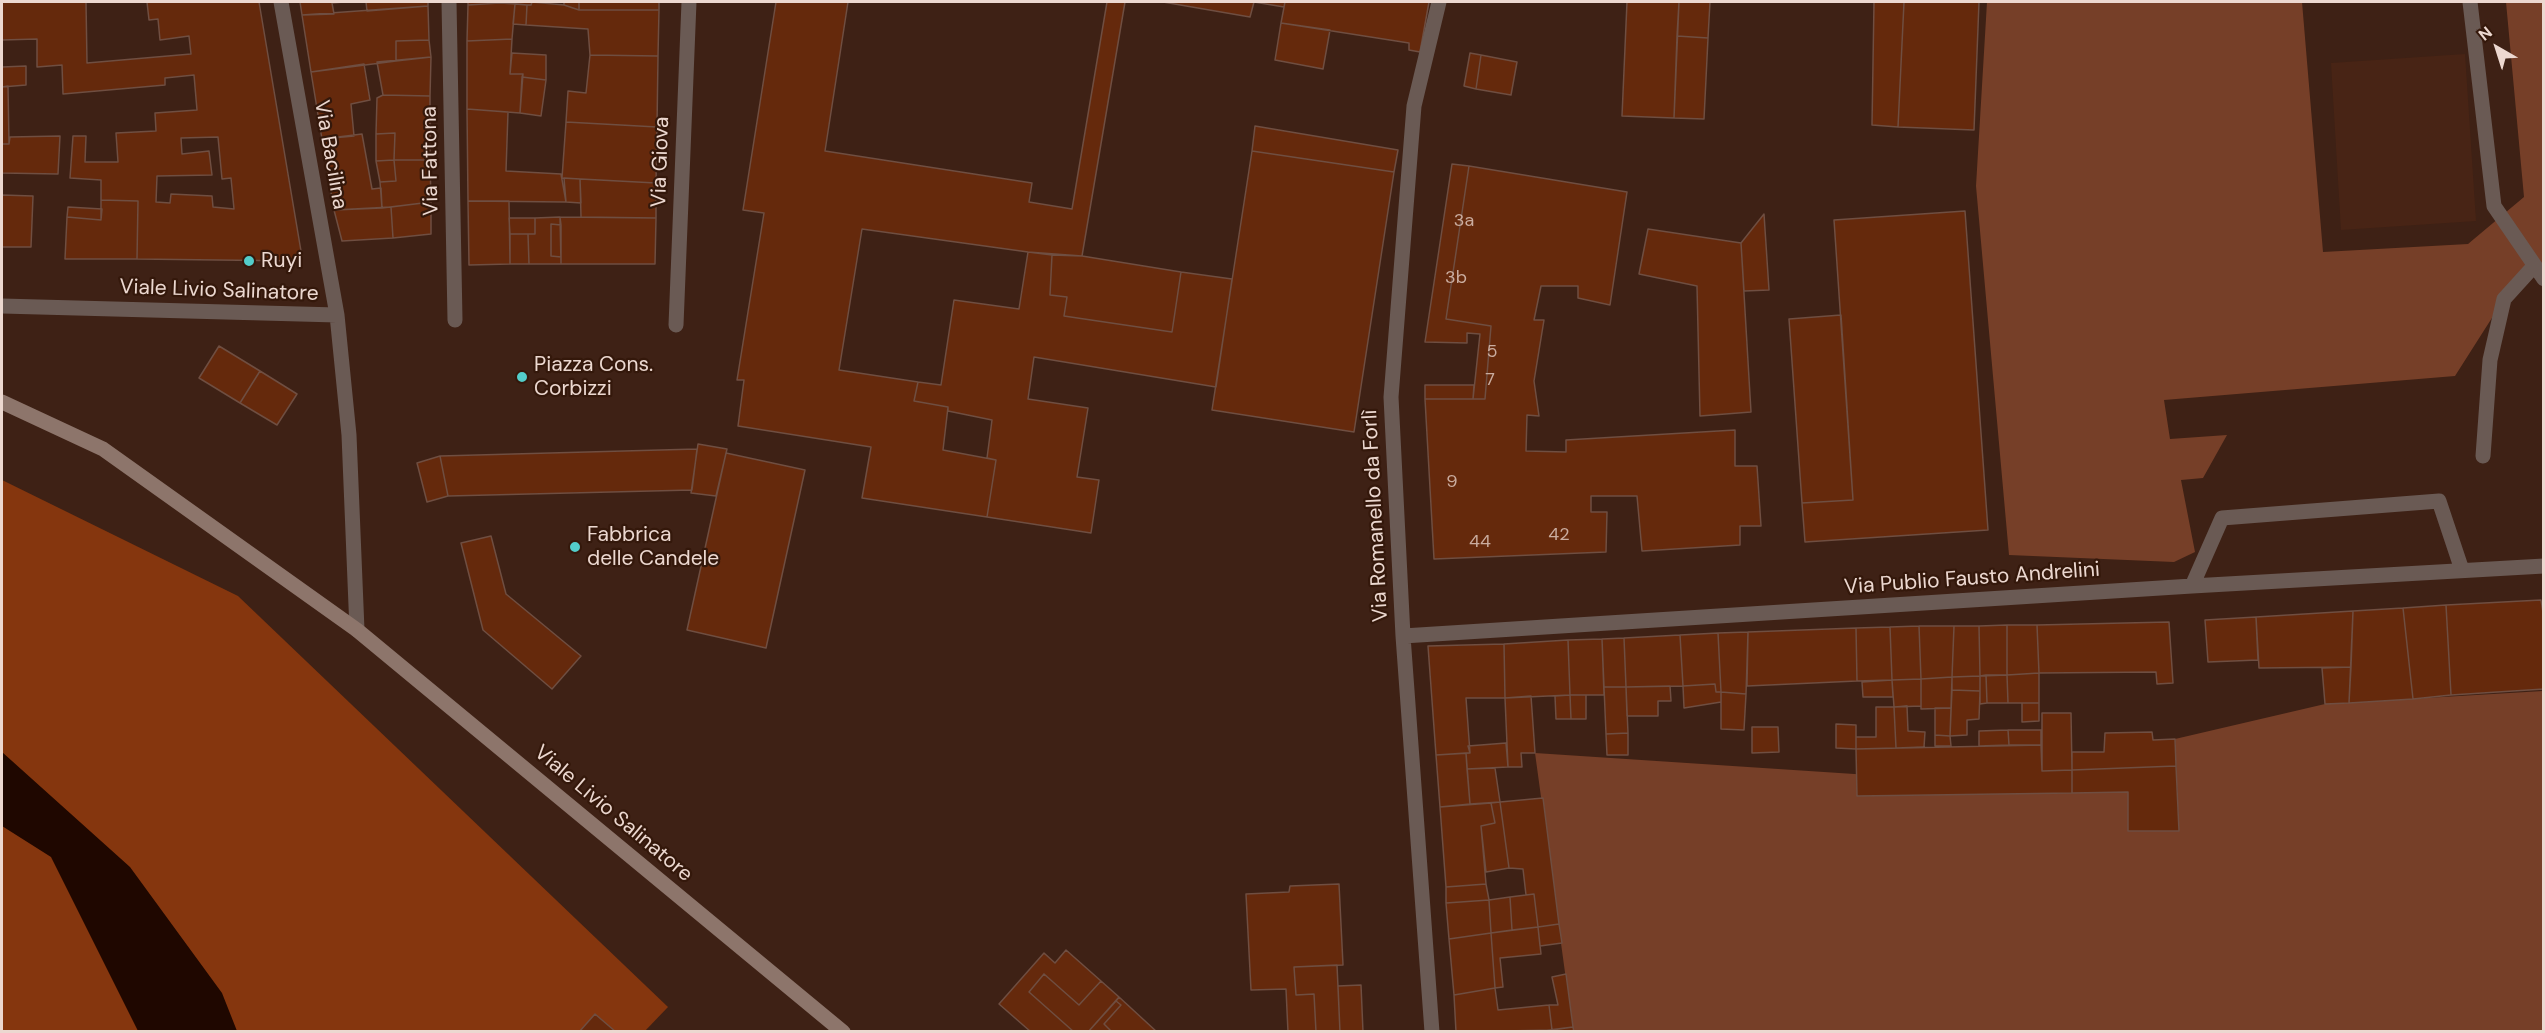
<!DOCTYPE html>
<html>
<head>
<meta charset="utf-8">
<style>
	body { margin:0 }
	#map { position:relative; width:2545px; height:1033px; overflow:hidden; background:#3e2115; font-family:"DM Sans",sans-serif }
	canvas { display:block }
	.frame { position:absolute; inset:0; border:3px solid #ecd8d0; pointer-events:none }
	.north { position:absolute; left:2467px; top:18px; width:60px; height:60px; -webkit-text-stroke:4px #34180b; paint-order:stroke; rotate:321deg; font-size:16px; font-weight:700; line-height:24px; text-align:center; color:#ecd8d0 }
	.north::after { content:''; display:block; margin:auto; width:21px; height:27px; background:#ecd8d0; clip-path:polygon(50% 0,100% 100%,50% 72%,0 100%) }
</style>
</head>
<body>
<div id="map">
<canvas width="2545" height="1033"></canvas>
<div class="frame"></div>
<div class="north">N</div>
</div>
<script>
const g = document.querySelector('canvas').getContext('2d');
g.lineJoin = 'round';
function fill(path, color) { g.fillStyle = color; g.fill(path, 'evenodd'); }
function strokePath(path, color, width, dash) { g.strokeStyle = color; g.lineWidth = width; g.lineCap = dash ? 'butt' : 'round'; g.setLineDash(dash || []); g.stroke(path); }
function write(font, color, halo, rows, align = 'center') {
  g.font = font + ' "DM Sans",sans-serif'; g.lineWidth = 4.5; g.setLineDash([]); g.textBaseline = 'middle'; g.strokeStyle = halo; g.fillStyle = color; for (const [text, x, y, turn = 0] of rows) {
    g.save(); g.translate(x, y); g.rotate((+turn || 0) * Math.PI / 180); g.textAlign = isNaN(turn) ? turn : align; if (halo) g.strokeText(text, 0, 0); g.fillText(text, 0, 0); g.restore();
  }
}
fill(new Path2D(`
	M2465 54 2476 221 2341 230 2331 63Z`), '#482415');
fill(new Path2D(`
	M1987 2H2302L2323 252 2468 244 2524 197 2506 2H2543V276L2534 267 2504 299 2455 376 2164 400 2170 439 2227 435 2203 478 2181 480 2195 552 2174 562 2009 555 1976 186Z
	M2543 691V1031H1573L1535 753 2128 792V831H2179L2175 739 2325 704Z`), '#763f28');
fill(new Path2D(`
	M2 480 238 596 668 1007 644 1032 2 1031Z`), '#85360e');
fill(new Path2D(`
	M2 752 130 867 222 993 237 1031H138L51 857 2 826Z`), '#1f0700');
const building = new Path2D(`
	M2 2H86L87 63 191 54 189 36 160 40 158 19 149 20 147 2H259L302 257 299 261 137 259 138 201 101 200V180L70 178 73 136H86L85 162H118L116 133 156 131 155 113 197 110 194 75 165 78V85L63 94 62 65 37 67V39L2 40ZM218 137 222 179 231 178 234 209 213 207 212 196 171 194 170 203 156 202 157 176 212 175 209 151 182 154 181 138Z
	M300 2H344L332 3 334 14 302 15Z
	M366 2H428V6L367 11Z
	M468 2H500V3L468 5Z
	M500 2H532L531 5H527Z
	M532 2 564 5 579 10H659L658 56 590 55 588 29 526 25 527 5H531Z
	M564 2H579V10L564 5Z
	M579 2H659V10H579Z
	M776 2H848L825 151 1032 183 1029 202 1072 209 1107 2H1125L1082 256 1028 252 862 229 839 370 918 382 914 401 948 407 943 450 996 460 987 517 862 498 871 447 738 426 744 380H737L764 213 743 210Z
	M1163 2H1285L1284 7 1254 2 1250 17Z
	M1285 2H1429L1420 52 1409 50V43L1281 23Z
	M1627 2H1679L1674 118 1622 116Z
	M1679 2H1710L1708 38 1677 36Z
	M1874 2H1904L1898 127 1872 125Z
	M1904 2H1979L1974 130 1898 127Z
	M500 3 515 4 512 39 467 41 468 5Z
	M515 4 527 5 526 25 513 24Z
	M428 6 429 40 396 41V61L311 72 302 15Z
	M1281 23 1330 30 1323 69 1275 60Z
	M1677 36 1708 38 1704 119 1674 118Z
	M512 39 510 74H523L520 113 467 109V41Z
	M429 40 431 57 396 61V41Z
	M512 53 546 55V80L522 77 523 74H510Z
	M1470 53 1481 55 1476 89 1464 86Z
	M590 55 658 56 657 127 566 122 568 91 586 93Z
	M1481 55 1517 62 1511 95 1476 89Z
	M431 57 430 96 383 95 377 62Z
	M364 64 370 100 351 104 354 136 322 139 311 72Z
	M26 66V85L2 87V67Z
	M522 77 546 80 541 116 520 113Z
	M8 86 9 144H2V87Z
	M383 95 430 96V160H394L395 133 376 134 377 98Z
	M467 109 508 112 506 171 561 174 566 202 468 201Z
	M566 122 657 127 656 183 562 178Z
	M1255 126 1398 150 1394 172 1252 151Z
	M395 133 394 160 376 161V134Z
	M362 134 372 189 381 188 382 208 334 210 322 139Z
	M60 136 58 174 2 173V144H9L10 137Z
	M1252 151 1394 172 1354 432 1212 410Z
	M394 160 396 181 380 182 376 161Z
	M394 160H430L431 202 382 208 380 182 396 181Z
	M1452 164 1469 166 1446 319 1491 326 1485 399H1473L1480 334 1467 333V343L1425 342Z
	M1469 166 1627 192 1610 305 1578 298V286H1541L1534 320H1544L1534 381 1539 416 1527 415 1526 451 1566 452V440L1735 430V466H1757L1761 526H1740V545L1642 551 1637 496H1591V512H1607L1606 552 1434 559 1425 399H1485L1491 326 1446 319Z
	M564 178 580 179 581 203 566 202Z
	M580 179 656 183V218L581 217Z
	M2 195 33 196 31 247H2Z
	M101 200 138 201 137 259H65L67 217 101 220Z
	M468 201H509L510 264 469 265Z
	M431 202V234L393 238 391 207Z
	M68 207 102 209 101 220 67 217Z
	M391 207 393 238 342 241 334 210Z
	M1965 211 1988 530 1805 542 1802 503 1853 500 1834 220Z
	M1764 214 1769 290 1744 291 1741 243Z
	M560 217 561 225 551 224V256L561 257V264H529L528 234H535V218Z
	M560 217 656 218 655 264H561Z
	M509 218H535V234H510Z
	M551 224 561 225V257L551 256Z
	M1648 229 1741 243 1751 412 1700 416 1697 286 1639 274Z
	M510 234H528L529 264H510Z
	M1028 252 1052 255 1050 295 1067 297 1064 316 1172 332 1181 272 1232 279 1216 387 1034 357 1028 399 1088 408 1077 477 1099 480 1091 533 987 517 996 460 987 458 992 420 948 411V407L914 401 918 382 941 385 954 300 1019 309Z
	M1052 255 1082 256 1181 272 1172 332 1064 316 1067 297 1050 295Z
	M1841 315 1853 500 1802 503 1789 319Z
	M219 346 260 371 240 403 199 378Z
	M260 371 297 394 277 425 240 403Z
	M1425 385H1474L1473 399H1425Z
	M698 444 727 449 716 496 691 493Z
	M697 449 692 490 448 496 440 456Z
	M726 453 805 470 766 648 687 630Z
	M440 456 448 496 427 502 417 463Z
	M491 536 506 594 581 656 552 689 483 630 461 543Z
	M2541 600 2544 619V689L2451 695 2446 605Z
	M2446 605 2451 695 2413 699 2403 608Z
	M2403 608 2413 699 2349 703 2353 611Z
	M2353 611 2351 667 2259 668 2256 617Z
	M2256 617 2258 660 2208 662 2205 620Z
	M2169 622 2173 683 2157 684 2156 672 2039 673 2037 625Z
	M2007 625H2037L2039 673 2007 675Z
	M2007 625V675L1980 676 1979 626Z
	M1919 626H1954L1952 677 1921 679Z
	M1919 626 1921 679 1892 680 1890 627Z
	M1954 626H1979L1980 676 1952 677Z
	M1890 627 1892 680 1857 681 1856 628Z
	M1856 628 1857 681 1747 686 1748 632Z
	M1748 632 1746 694 1721 692 1718 633Z
	M1718 633 1721 692H1716L1715 684 1683 686 1680 635Z
	M1680 635 1683 686 1626 687 1624 638Z
	M1624 638 1626 687H1604L1602 639Z
	M1602 639 1604 695H1570L1568 640Z
	M1568 640 1570 695 1505 698 1504 644Z
	M1504 644 1505 698H1466L1470 753 1436 755 1428 646Z
	M2351 667 2349 703 2325 704 2322 668Z
	M2039 673V703H2008L2007 675Z
	M1986 675H2007L2008 703H1987Z
	M1986 675 1987 703 1980 704V676Z
	M1980 676V691L1952 690V677Z
	M1952 677 1951 708 1921 709V679Z
	M1921 679V706L1894 707 1892 680Z
	M1892 680 1893 697H1863L1862 682Z
	M1715 684 1716 692H1721V702L1684 708 1683 686Z
	M1670 686 1671 701H1658V716H1627L1626 687Z
	M1604 687H1626L1628 733 1606 734Z
	M1952 690 1980 691 1979 719 1967 720V735L1950 736Z
	M1721 692 1746 694 1744 730 1721 729Z
	M1570 695 1571 719H1556L1555 696Z
	M1570 695H1586V719H1571Z
	M1531 696 1535 753H1521L1522 767H1508L1505 698Z
	M2022 703H2039V721L2022 722Z
	M1907 706 1908 731 1925 732 1924 747 1896 748 1894 707Z
	M1876 707H1894L1896 748 1856 749V737H1876Z
	M1935 708H1951L1950 736 1935 735Z
	M2042 713H2071L2072 770 2042 771Z
	M1836 724 1856 725V749L1836 748Z
	M1752 727H1778L1779 752 1752 753Z
	M2008 730H2041V745H2009Z
	M2008 730 2009 745 1979 746V731Z
	M2152 732 2153 740 2175 739 2176 766 2072 770V752H2104L2105 733Z
	M1628 733V755H1607L1606 734Z
	M1935 735 1950 736 1951 746H1935Z
	M1506 743 1508 767 1467 769 1466 753H1470L1468 746Z
	M2041 745 2042 771 2072 770V793L1857 796 1856 749Z
	M1466 753 1470 804 1440 807 1436 755Z
	M2176 766 2179 831H2128V792L2072 793V770Z
	M1495 768 1500 802 1470 804 1467 769Z
	M1543 798 1559 924 1538 927 1534 894 1526 895 1523 869 1509 868 1500 802Z
	M1500 802 1509 868 1486 872 1481 826 1495 823 1491 803Z
	M1491 803 1495 823 1481 826 1486 884 1446 887 1440 807Z
	M1339 884 1343 965 1294 967 1296 995 1314 994 1316 1032H1288L1286 989 1251 990 1246 894 1289 892 1290 886Z
	M1486 884 1489 900 1446 903V887Z
	M1534 894 1538 927 1512 930 1510 897Z
	M1510 897 1512 930 1491 933 1489 900Z
	M1489 900 1491 933 1449 939 1446 903Z
	M1559 924 1562 943 1540 946 1538 927Z
	M1538 927 1541 954 1500 958 1503 987 1495 988 1491 933Z
	M1491 933 1495 988 1454 995 1449 939Z
	M1066 950 1101 981 1079 1005 1044 974 1029 992 1074 1032H1031L999 1004 1044 953 1055 963Z
	M1337 965 1340 1032H1316L1314 994 1296 995 1294 967Z
	M1044 974 1079 1005 1101 981 1119 997 1088 1032H1074L1029 992Z
	M1566 974 1573 1027 1552 1030 1549 1005H1558L1552 977Z
	M1361 985 1363 1032H1340L1338 986Z
	M1495 988 1498 1010 1549 1005 1552 1030 1456 1032 1454 995Z
	M1119 997 1157 1032H1112L1104 1024 1121 1005 1116 1001Z
	M1116 1001 1121 1005 1104 1024 1112 1032H1088Z
	M595 1014 616 1032H579Z
	M1573 1027 1574 1032H1541V1031Z`);
fill(building, '#65290c');
strokePath(building, '#6f4e41', 1.5);
strokePath(new Path2D(`
	M281 2 337 315 349 435 357 630
	M449 2 455 320
	M2470 2 2494 206 2544 279
	M2 306 337 315
	M676 325 689 2
	M2483 456 2490 360 2504 299 2534 266
	M2192 586 2222 518 2439 501 2462 570
	M1403 636 2192 586 2544 566
	M1432 1032 1403 636 1391 397 1414 106 1439 2`), '#6a5a54', 15);
strokePath(new Path2D(`
	M2 402 103 449 357 630 843 1032`), '#8d756b', 15);
for (const [x, y, r, color] of [
	[249,261,6,"#53cdca"],
	[522,377,6,"#53cdca"],
	[575,547,6,"#53cdca"]
]) { const dot = new Path2D(); dot.arc(x, y, r, 0, 2 * Math.PI); g.fillStyle = color; g.fill(dot); strokePath(dot, '#34180b', 2); }
write('18px', '#caac9f', null, [
	["3a",1464,221],
	["3b",1456,278],
	["5",1492,352],
	["7",1490,380],
	["9",1452,482],
	["42",1559,535],
	["44",1480,542]
]);
write('21px', '#ecd8d0', '#34180b', [
	["Via Bacilina",330,155,80],
	["Via Fattona",431,161,-91],
	["Via Giova",661,162,-88],
	["Viale Livio Salinatore",219,291,2],
	["Via Romanello da Forlì",1376,516,-93],
	["Via Publio Fausto Andrelini",1972,579,-4],
	["Viale Livio Salinatore",613,814,40]
]);
write('21px', '#ecd8d0', '#34180b', [
	["Ruyi",261,261],
	["Piazza Cons.",534,365],
	["Corbizzi",534,389],
	["Fabbrica",587,535],
	["delle Candele",587,559]
], 'left');
</script>
</body>
</html>
